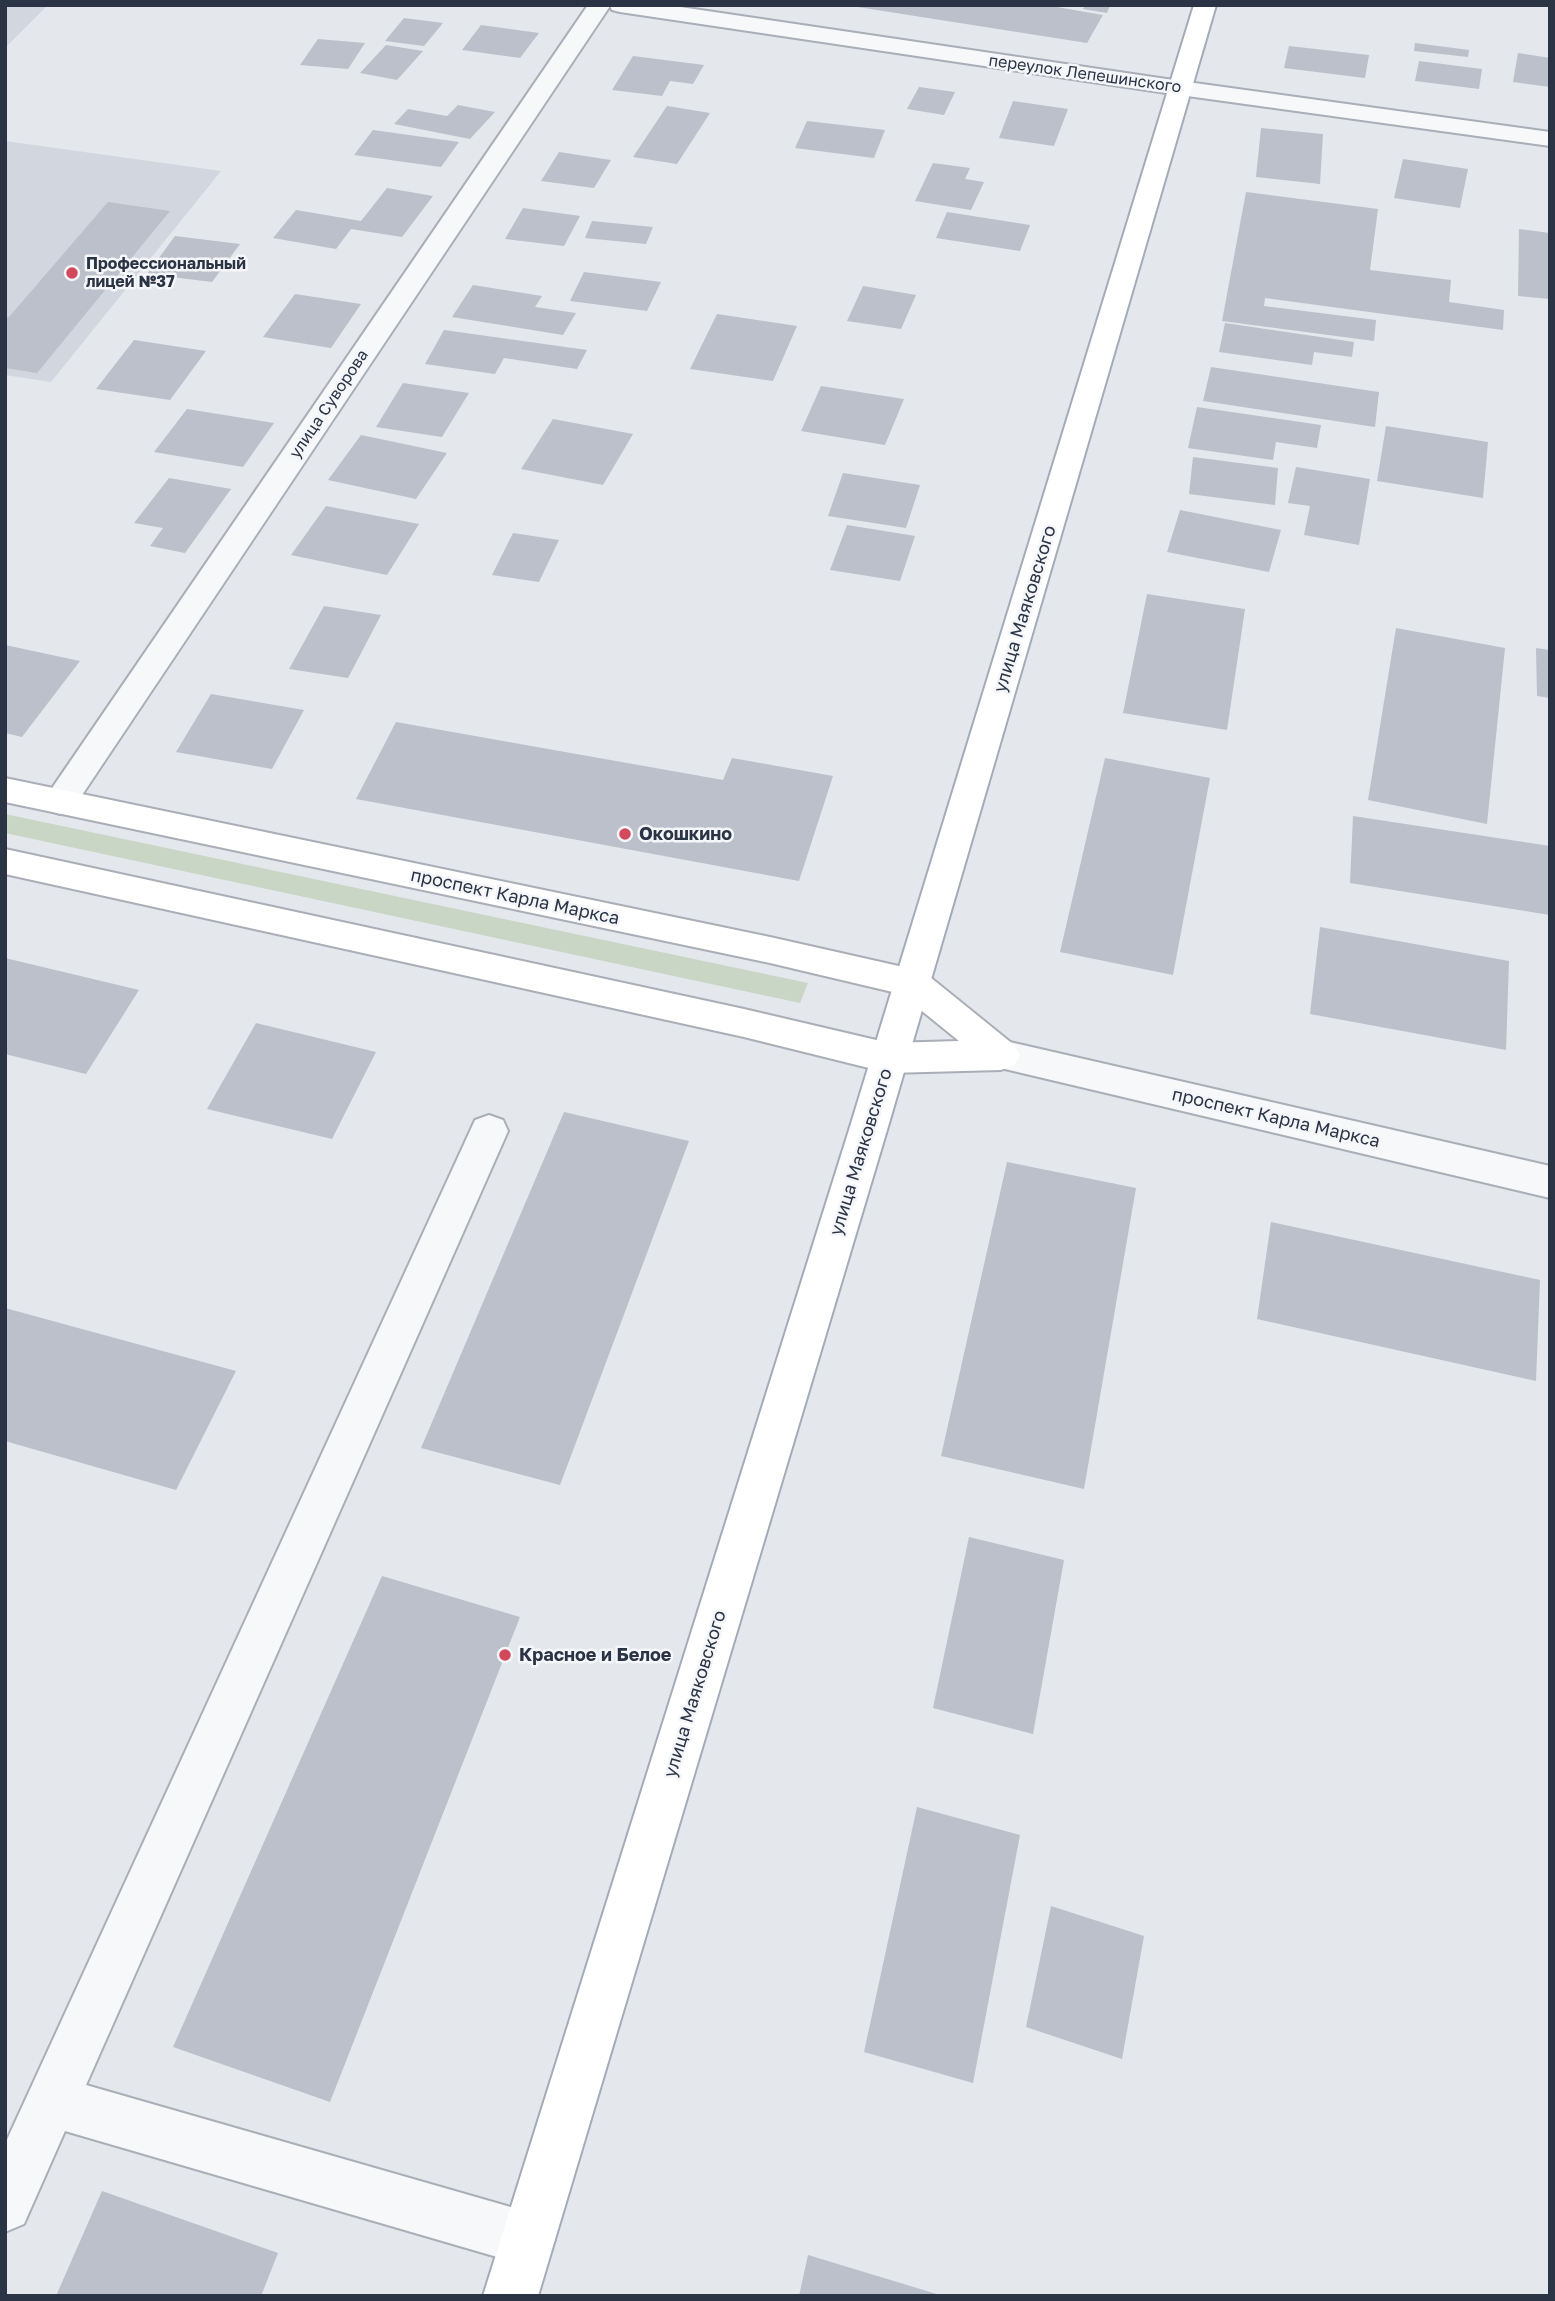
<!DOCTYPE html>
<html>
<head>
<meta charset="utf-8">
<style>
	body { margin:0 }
	#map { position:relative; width:1555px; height:2301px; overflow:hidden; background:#e4e7ec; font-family:"Golos Text",sans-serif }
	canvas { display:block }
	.frame { position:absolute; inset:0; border:7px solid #2b3445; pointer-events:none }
</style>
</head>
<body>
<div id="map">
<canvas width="1555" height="2301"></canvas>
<div class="frame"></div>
</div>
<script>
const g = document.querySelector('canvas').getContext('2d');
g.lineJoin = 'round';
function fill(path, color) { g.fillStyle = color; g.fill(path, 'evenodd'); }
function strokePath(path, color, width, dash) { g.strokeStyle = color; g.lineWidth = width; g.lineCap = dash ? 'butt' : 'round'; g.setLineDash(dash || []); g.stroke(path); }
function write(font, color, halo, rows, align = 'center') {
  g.font = font + ' "Golos Text",sans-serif'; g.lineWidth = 5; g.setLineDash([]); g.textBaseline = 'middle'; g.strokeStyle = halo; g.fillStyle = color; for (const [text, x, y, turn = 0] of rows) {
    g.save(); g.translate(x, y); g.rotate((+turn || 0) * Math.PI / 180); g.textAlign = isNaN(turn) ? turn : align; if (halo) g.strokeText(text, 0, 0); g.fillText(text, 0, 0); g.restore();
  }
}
fill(new Path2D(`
	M5 5H48L5 48Z
	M5 141 221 171 51 382 5 375Z`), '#d2d6de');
fill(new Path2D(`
	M5 814 808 983 800 1003 5 833Z`), '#c9d6c5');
fill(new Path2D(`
	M845 5H1045L1103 15 1087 43Z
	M1085 5H1110L1107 13 1083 9Z
	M404 18 443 23 424 46 385 41Z
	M481 25 539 33 520 58 462 50Z
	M318 39 365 43 348 69 300 65Z
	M1415 43 1469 50 1468 57 1414 51Z
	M386 45 423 51 397 80 360 73Z
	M1289 46 1369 55 1365 78 1284 68Z
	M1518 53 1550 58V87L1513 82Z
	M633 56 704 65 693 84 670 81 662 96 612 90Z
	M1419 61 1482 69 1479 89 1415 81Z
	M919 87 955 92 944 115 907 109Z
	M1013 101 1068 109 1054 146 999 138Z
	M458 105 495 112 470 139 394 124 408 109 447 116Z
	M667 106 710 113 677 164 633 157Z
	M807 121 885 130 874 158 795 148Z
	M1261 128 1323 134 1320 184 1256 177Z
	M373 130 459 142 441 167 354 155Z
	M559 152 611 160 594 188 541 181Z
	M1403 159 1468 169 1460 208 1394 198Z
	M933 163 970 168 965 179 984 182 971 210 915 201Z
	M387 188 433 196 402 237 351 229 336 249 273 238 296 210 361 221Z
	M1246 192 1378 209 1370 270 1451 280 1449 302 1504 310 1503 330 1265 298 1264 306 1376 320 1374 341 1222 321Z
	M108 202 170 211 37 373 5 368V317H9Z
	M523 208 580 216 564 246 505 239Z
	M947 212 1030 225 1020 251 936 238Z
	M592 221 653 227 646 244 585 238Z
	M1519 229 1550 233V299L1518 296Z
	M175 236 240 244 212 282 147 274Z
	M584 272 661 282 647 311 570 301Z
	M473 285 542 296 535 307 576 313 563 335 452 317Z
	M863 286 916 295 901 329 847 321Z
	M295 294 361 304 331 348 263 337Z
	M717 314 797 326 773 381 690 369Z
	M1225 323 1354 342 1352 357 1314 352 1312 365 1219 352Z
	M444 330 587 350 577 369 504 358 495 374 425 364Z
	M134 340 206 351 170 400 96 389Z
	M1211 367 1379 392 1375 427 1203 401Z
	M403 383 469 393 442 437 376 427Z
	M821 386 904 399 885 445 801 431Z
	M1197 407 1321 425 1317 448 1276 442 1273 460 1188 448Z
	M187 409 274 423 243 467 154 452Z
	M553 419 633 434 603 485 521 469Z
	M1386 426 1488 442 1483 498 1377 481Z
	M361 435 447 453 416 499 328 480Z
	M1193 457 1278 468 1275 505 1189 494Z
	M1296 467 1370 479 1359 545 1304 535 1310 506 1288 503Z
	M843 473 920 485 906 528 828 516Z
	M169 478 231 489 185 553 150 546 163 528 134 523Z
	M326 506 419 524 387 575 291 555Z
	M1180 510 1281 530 1269 572 1167 552Z
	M847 525 915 536 900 581 830 570Z
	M513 533 559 540 539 582 492 575Z
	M1147 594 1245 609 1227 730 1123 713Z
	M324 606 381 615 348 678 289 669Z
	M1396 628 1505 648 1487 824 1368 800Z
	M5 645 80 661 22 737 5 733Z
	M1536 648 1550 650V698L1537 696Z
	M211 694 304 710 272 769 176 752Z
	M396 722 723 780 732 758 833 776 799 881 356 799Z
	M1105 758 1210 778 1173 975 1060 952Z
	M1353 816 1550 846V915L1350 883Z
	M1320 927 1509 961 1506 1050 1310 1014Z
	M5 958 139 990 86 1074 5 1054Z
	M256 1023 376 1052 332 1139 207 1109Z
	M564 1112 689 1141 560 1485 421 1448Z
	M1007 1162 1136 1188 1084 1489 941 1456Z
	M1271 1222 1540 1280 1536 1381 1257 1319Z
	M5 1308 236 1371 176 1490 5 1441Z
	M969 1537 1064 1560 1033 1734 933 1708Z
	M382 1576 520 1617 330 2102 173 2047Z
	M917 1807 1020 1835 973 2083 864 2052Z
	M1051 1906 1144 1936 1122 2059 1026 2027Z
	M102 2191 278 2253 261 2296H56Z
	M808 2255 940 2295V2296H799Z`), '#bbc0ca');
const service = new Path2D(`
	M489 1115 503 1120 508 1131 86 2085 528 2212 547 2220 555 2239 547 2258 528 2266 65 2131 24 2224 5 2232V2144L470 1131 475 1120Z`);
const minor = new Path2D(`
	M588 5H667L1180 81 1550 132V146L1180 95 620 12 612 10 610 6 72 810 60 814 48 810 43 802 48 794Z`);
const tertiary = new Path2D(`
	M1001 1040 1550 1166V1198L988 1065 982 1055 988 1045Z`);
const secondary = new Path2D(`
	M5 778 770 937 912 969 925 973 1014 1045 1020 1055 1014 1065 1001 1070 889 1073 744 1037 5 874V849L744 1009 889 1043 959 1041 901 994 770 963 5 802Z`);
const primary = new Path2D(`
	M1194 5H1216L887 1130 538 2296H483L849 1130Z`);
strokePath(service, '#a9aeb7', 4);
strokePath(minor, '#a9aeb7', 4);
strokePath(tertiary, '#a9aeb7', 4);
strokePath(secondary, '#a9aeb7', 4);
strokePath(primary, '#a3abb8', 4);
fill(service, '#f7f8fa');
fill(minor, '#f7f8fa');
fill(tertiary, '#f7f8fa');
fill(secondary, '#fff');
fill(primary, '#fff');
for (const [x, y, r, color] of [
	[72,273,7,"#d1495b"],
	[625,834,7,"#d1495b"],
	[505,1655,7,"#d1495b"]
]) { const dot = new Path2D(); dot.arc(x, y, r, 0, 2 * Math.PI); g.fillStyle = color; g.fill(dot); strokePath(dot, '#f4f6f9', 2.5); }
write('16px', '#2b3445', '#f4f6f9', [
	["переулок Лепешинского",1085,74,8],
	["улица Суворова",329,404,-56]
]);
write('bold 16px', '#2b3445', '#f4f6f9', [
	["Профессиональный",86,264],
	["лицей №37",86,282]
], 'left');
write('18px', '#2b3445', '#f4f6f9', [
	["улица Маяковского",1025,609,-73],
	["проспект Карла Маркса",515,897,12],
	["проспект Карла Маркса",1276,1118,13],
	["улица Маяковского",861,1152,-73],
	["улица Маяковского",695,1694,-73]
]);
write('bold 18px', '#2b3445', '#f4f6f9', [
	["Окошкино",639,834],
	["Красное и Белое",519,1655]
], 'left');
</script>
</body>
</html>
